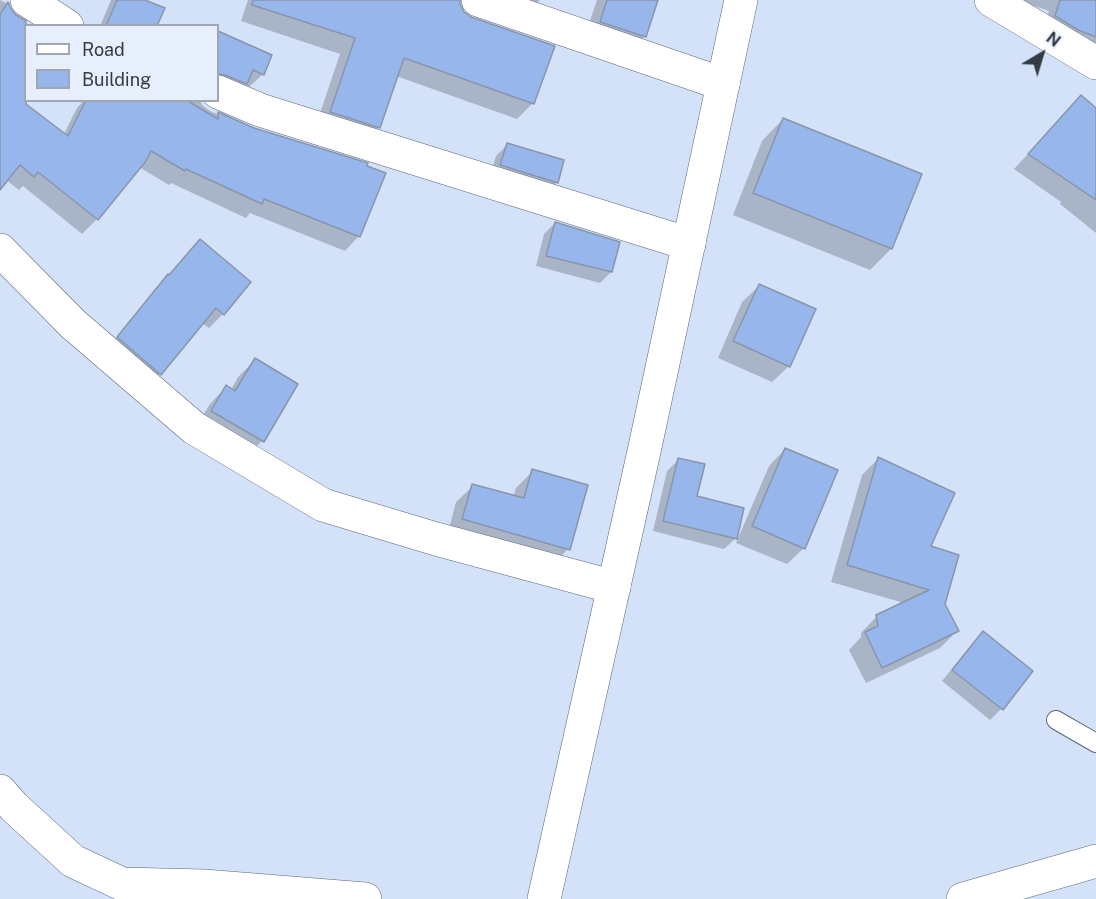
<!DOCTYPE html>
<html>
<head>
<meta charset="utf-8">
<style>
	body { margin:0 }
	#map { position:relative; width:1096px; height:899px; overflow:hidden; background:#d4e2f9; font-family:"Public Sans",sans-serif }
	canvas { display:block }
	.legend { position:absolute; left:24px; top:24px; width:195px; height:78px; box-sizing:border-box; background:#e7effd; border:2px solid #a0a7b3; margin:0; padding:8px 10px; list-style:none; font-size:18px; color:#353b43 }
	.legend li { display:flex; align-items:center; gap:12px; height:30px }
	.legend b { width:30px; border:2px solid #a0a7b3 }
	.north { position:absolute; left:1012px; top:24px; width:60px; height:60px; -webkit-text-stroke:4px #e7effd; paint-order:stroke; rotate:38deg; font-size:16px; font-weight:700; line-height:24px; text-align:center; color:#353b43 }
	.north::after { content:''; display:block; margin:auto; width:21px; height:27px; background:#353b43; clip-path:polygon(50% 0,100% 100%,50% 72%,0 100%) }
</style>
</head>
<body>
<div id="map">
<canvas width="1096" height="899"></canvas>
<ul class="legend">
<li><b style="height:8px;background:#fff"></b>Road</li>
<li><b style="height:16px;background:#97b7ec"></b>Building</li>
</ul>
<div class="north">N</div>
</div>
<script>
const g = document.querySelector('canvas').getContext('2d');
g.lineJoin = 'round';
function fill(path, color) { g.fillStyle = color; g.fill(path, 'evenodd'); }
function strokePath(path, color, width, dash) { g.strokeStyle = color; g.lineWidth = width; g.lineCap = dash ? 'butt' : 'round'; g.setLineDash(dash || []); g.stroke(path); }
fill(new Path2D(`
	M0 0 8 4 16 17 29 26H26L21 102 64 134 77 108 84 100H200L202 105 210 111 252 129 359 236 345 251 250 213 246 218 171 183 169 185 139 167 97 219 82 234 23 186 19 190 6 180 0 188Z
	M111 0H148L147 2 156 26H100Z
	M248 0H459L462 13 471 19 533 103 517 119 396 76 379 127 363 143 315 128 340 54 241 21Z
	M475 0H540L524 17Z
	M597 0H657L645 36 628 53 584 38Z
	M1017 0H1096V62L1043 29 1049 11Z
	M218 33 270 56 263 74 248 88 218 92Z
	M1096 110V233L1060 204 1061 202 1014 169 1067 112Z
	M783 119 891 249 870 270 733 215 762 141Z
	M507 145 562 161 556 183 545 194 490 176 496 156Z
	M555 223 611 272 600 283 536 266 544 234Z
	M200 241 223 314 209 328 202 323 160 374 146 389 104 353 154 291Z
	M759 286 789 366 772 382 718 358 742 302Z
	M255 360 262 441 246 457 195 428 210 404 226 387 231 390 238 377Z
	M785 449 804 548 787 564 736 543 769 466Z
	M679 459 696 498 736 538 724 549 653 531 667 471Z
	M878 459 929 547 944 604 957 631 940 648 866 683 849 650 861 637V633L877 616 904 603 831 582 862 475Z
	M533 471 568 549 552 565 447 536 456 502 473 486 513 497 516 488Z
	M983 633 1001 709 990 720 942 681 972 644Z`), '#0003');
const building = new Path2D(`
	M117 0H145L165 8 157 26H106Z
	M253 0H460V4L464 12 471 17 555 46 534 104 404 58 380 128 330 112 355 38 252 5Z
	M607 0H658L646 37 600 22Z
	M1060 0H1096V37L1078 30 1055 16Z
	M8 2 11 9 16 15 26 21V104L68 136 86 100H186L218 119V112L254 128 368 163 367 166 386 173 360 237 264 199 262 204 186 169 185 171 151 151 146 161 98 220 38 172 34 177 20 165 0 190V14Z
	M218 31 272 55 264 75 253 70 247 84 225 75 218 74Z
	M1081 95 1096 108V200L1028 154Z
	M783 118 922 174 892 249 753 193Z
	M507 143 564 160 558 183 500 165Z
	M555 222 620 242 612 272 546 256Z
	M200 239 251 282 224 315 216 308 161 375 117 337 168 274 169 275Z
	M759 284 816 309 790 367 733 341Z
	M255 358 298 384 264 442 211 411 226 385 235 391Z
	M785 448 838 470 805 549 752 526Z
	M878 457 955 493 931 546 959 555 945 604 959 631 882 668 865 632 878 626 876 615 929 590 847 565Z
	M678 458 705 464 697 496 744 508 737 539 663 521Z
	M532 469 588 485 570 550 462 519 472 484 524 498Z
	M983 631 1033 671 1003 710 952 670Z`);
fill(building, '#97b7ec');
strokePath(building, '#8895aa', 1.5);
const lane = new Path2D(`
	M1056 720 1096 743`);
const street = new Path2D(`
	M27 0 67 26
	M478 0 723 84
	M991 0 1096 63
	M218 92 260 110 689 244
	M0 250 73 324 194 428 323 505 436 539 614 587
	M0 791 14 807 73 861 122 884 204 886 365 899`);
const secondary = new Path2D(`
	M544 899 645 447 741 0
	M963 899 1096 861`);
strokePath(lane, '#5b677a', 20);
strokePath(street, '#5b677a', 34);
strokePath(secondary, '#5b677a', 34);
strokePath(lane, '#fff', 18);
strokePath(street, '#fff', 33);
strokePath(secondary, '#fff', 33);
</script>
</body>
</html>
